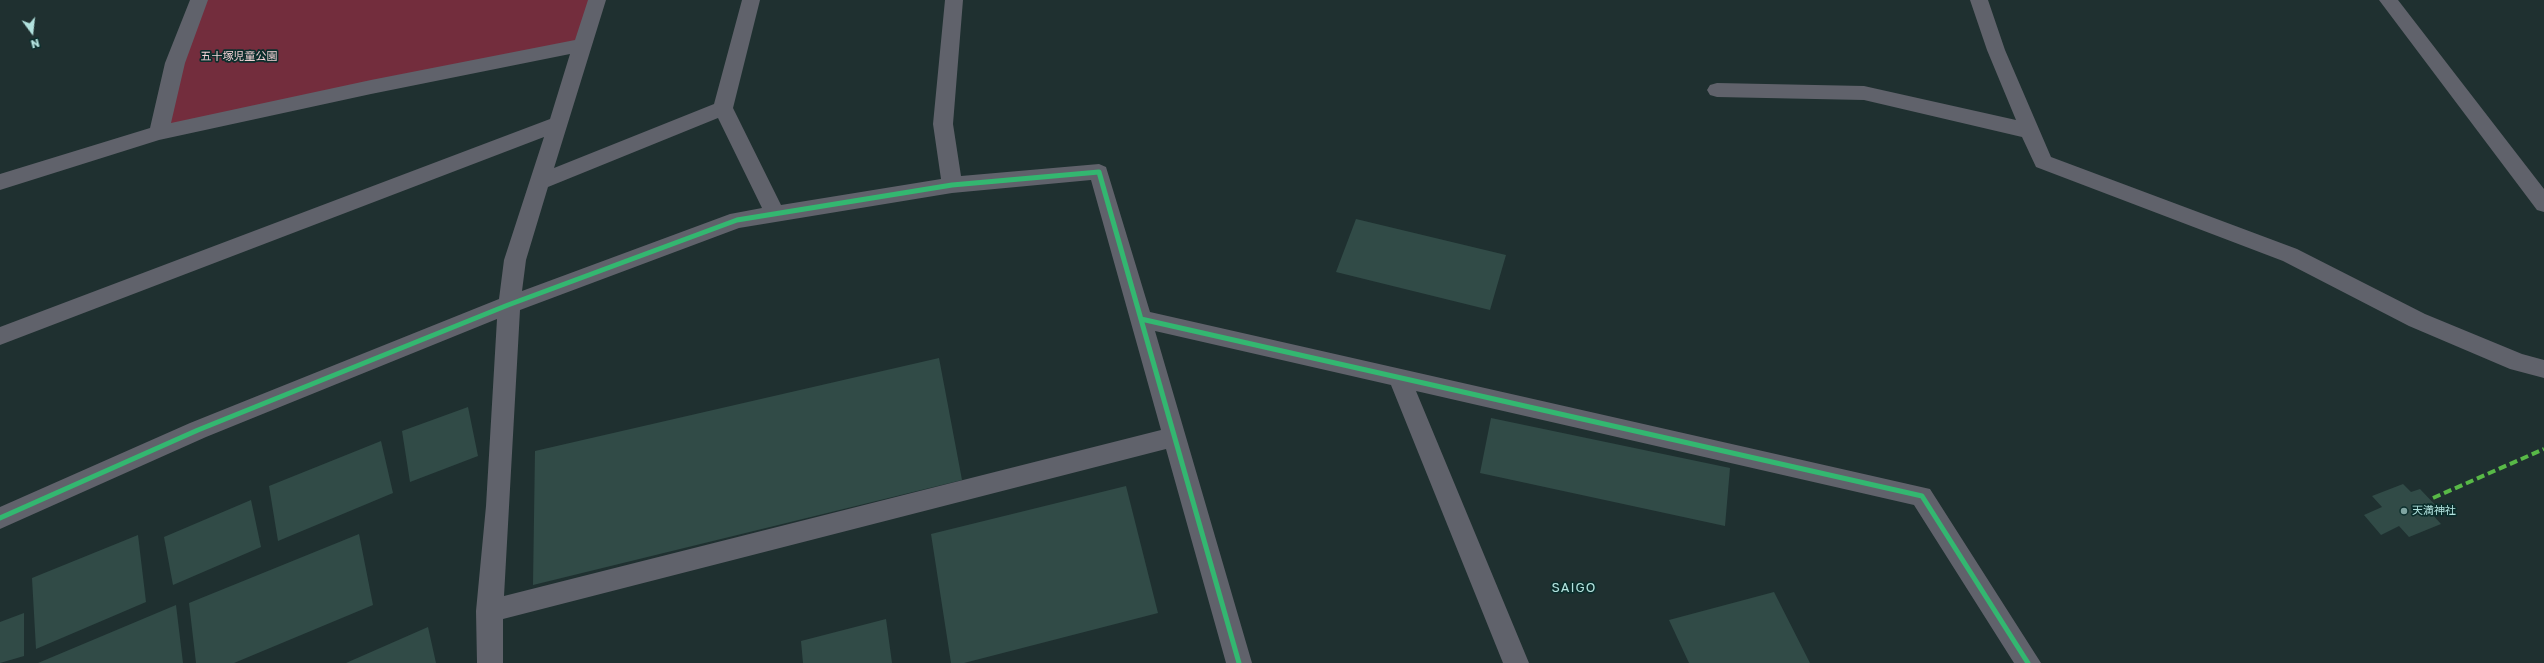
<!DOCTYPE html>
<html>
<head>
<meta charset="utf-8">
<style>
	body { margin:0 }
	#map { position:relative; width:2544px; height:663px; overflow:hidden; background:#1f3030; font-family:"Golos Text",sans-serif }
	canvas { display:block }
	.north { position:absolute; left:12px; top:12px; width:40px; height:40px; -webkit-text-stroke:3px #0b2e2c; paint-order:stroke; rotate:165deg; font-size:11px; font-weight:700; line-height:16px; text-align:center; color:#b2e2de }
	.north::after { content:''; display:block; margin:auto; width:14px; height:18px; background:#b2e2de; clip-path:polygon(50% 0,100% 100%,50% 72%,0 100%) }
</style>
</head>
<body>
<div id="map">
<canvas width="2544" height="663"></canvas>
<div class="north">N</div>
</div>
<script>
const g = document.querySelector('canvas').getContext('2d');
g.lineJoin = 'round';
function fill(path, color) { g.fillStyle = color; g.fill(path, 'evenodd'); }
function strokePath(path, color, width, dash) { g.strokeStyle = color; g.lineWidth = width; g.lineCap = dash ? 'butt' : 'round'; g.setLineDash(dash || []); g.stroke(path); }
function write(font, color, halo, rows, align = 'center') {
  g.font = font + ' "Golos Text","Noto Sans JP",sans-serif'; g.lineWidth = 3.5; g.setLineDash([]); g.textBaseline = 'middle'; g.strokeStyle = halo; g.fillStyle = color; for (const [text, x, y, turn = 0] of rows) {
    g.save(); g.translate(x, y); g.rotate((+turn || 0) * Math.PI / 180); g.textAlign = isNaN(turn) ? turn : align; if (halo) g.strokeText(text, 0, 0); g.fillText(text, 0, 0); g.restore();
  }
}
fill(new Path2D(`
	M199 0H597L583 45 159 133Z`), '#732d3d');
fill(new Path2D(`
	M1356 219 1506 255 1490 310 1336 272Z
	M939 358 962 480 533 585 535 451Z
	M468 407 478 456 410 482 402 431Z
	M1491 418 1730 468 1725 526 1480 473Z
	M381 441 393 493 278 541 269 486Z
	M2403 484 2411 492 2420 489 2440 510 2431 513 2441 524 2409 537 2399 526 2381 535 2364 515 2382 507 2372 496Z
	M1126 486 1158 613 964 663H951L931 534Z
	M251 500 261 547 173 585 164 537Z
	M359 534 373 605 234 663H196L189 603Z
	M138 535 146 602 36 649 32 578Z
	M1774 592 1810 663H1689L1669 620Z
	M176 605 183 663H38Z
	M24 613V656L0 663V622Z
	M886 619 892 663H803L801 641Z
	M428 627 436 663H346Z`), '#314b47');
fill(new Path2D(`
	M190 0H208L185 63 171 123 371 80 575 40 588 0H606L554 168 714 104 742 0H760L733 108 781 205 941 179 933 124 945 0H963L953 124 961 176 1099 164 1106 167 1150 312 1930 489 2041 663H2014L1914 505 1416 391 1529 663H1503L1391 385 1155 331 1252 663H1226L1166 449 503 619V663H477L476 611 486 506 497 319 206 437 0 529V507L190 423 499 299 504 260 544 137 0 345V327L550 119 570 54 371 94 159 140 0 190V174L150 128 165 63ZM718 118 762 208 730 214 522 291 526 260 548 187ZM1091 180 1161 430 504 596 520 310 739 228 952 193Z
	M1970 0H1988L2005 50 2051 157 2297 249 2425 314 2522 354 2544 360V378L2510 369 2409 326 2283 261 2036 167 2022 137 1864 100 1717 97 1710 95 1707 90 1710 85 1717 83 1864 86 2016 120 1987 50Z
	M2379 0H2398L2544 189V212L2537 210Z`), '#60626b');
strokePath(new Path2D(`
	M2433 498 2544 449`), '#58b947', 4, [8, 4]);
strokePath(new Path2D(`
	M1141 319 1922 496 2028 663
	M0 518 198 430 508 305 737 220 952 185 1099 172 1239 663`), '#33b770', 5);
for (const [x, y, r, color] of [
	[2404,511,4,"#7fa4a1"]
]) { const dot = new Path2D(); dot.arc(x, y, r, 0, 2 * Math.PI); g.fillStyle = color; g.fill(dot); strokePath(dot, '#0b2e2c', 1.5); }
write('11px', '#f3d3d6', '#0b2e2c', [
	["五十塚児童公園",239,57]
]);
write('11px', '#b2e2de', '#0b2e2c', [
	["天満神社",2412,511]
], 'left');
g.letterSpacing = '1px';
write('13px', '#b2e2de', '#0b2e2c', [
	["SAIGO",1574,588]
]);
g.letterSpacing = '0px';
</script>
</body>
</html>
